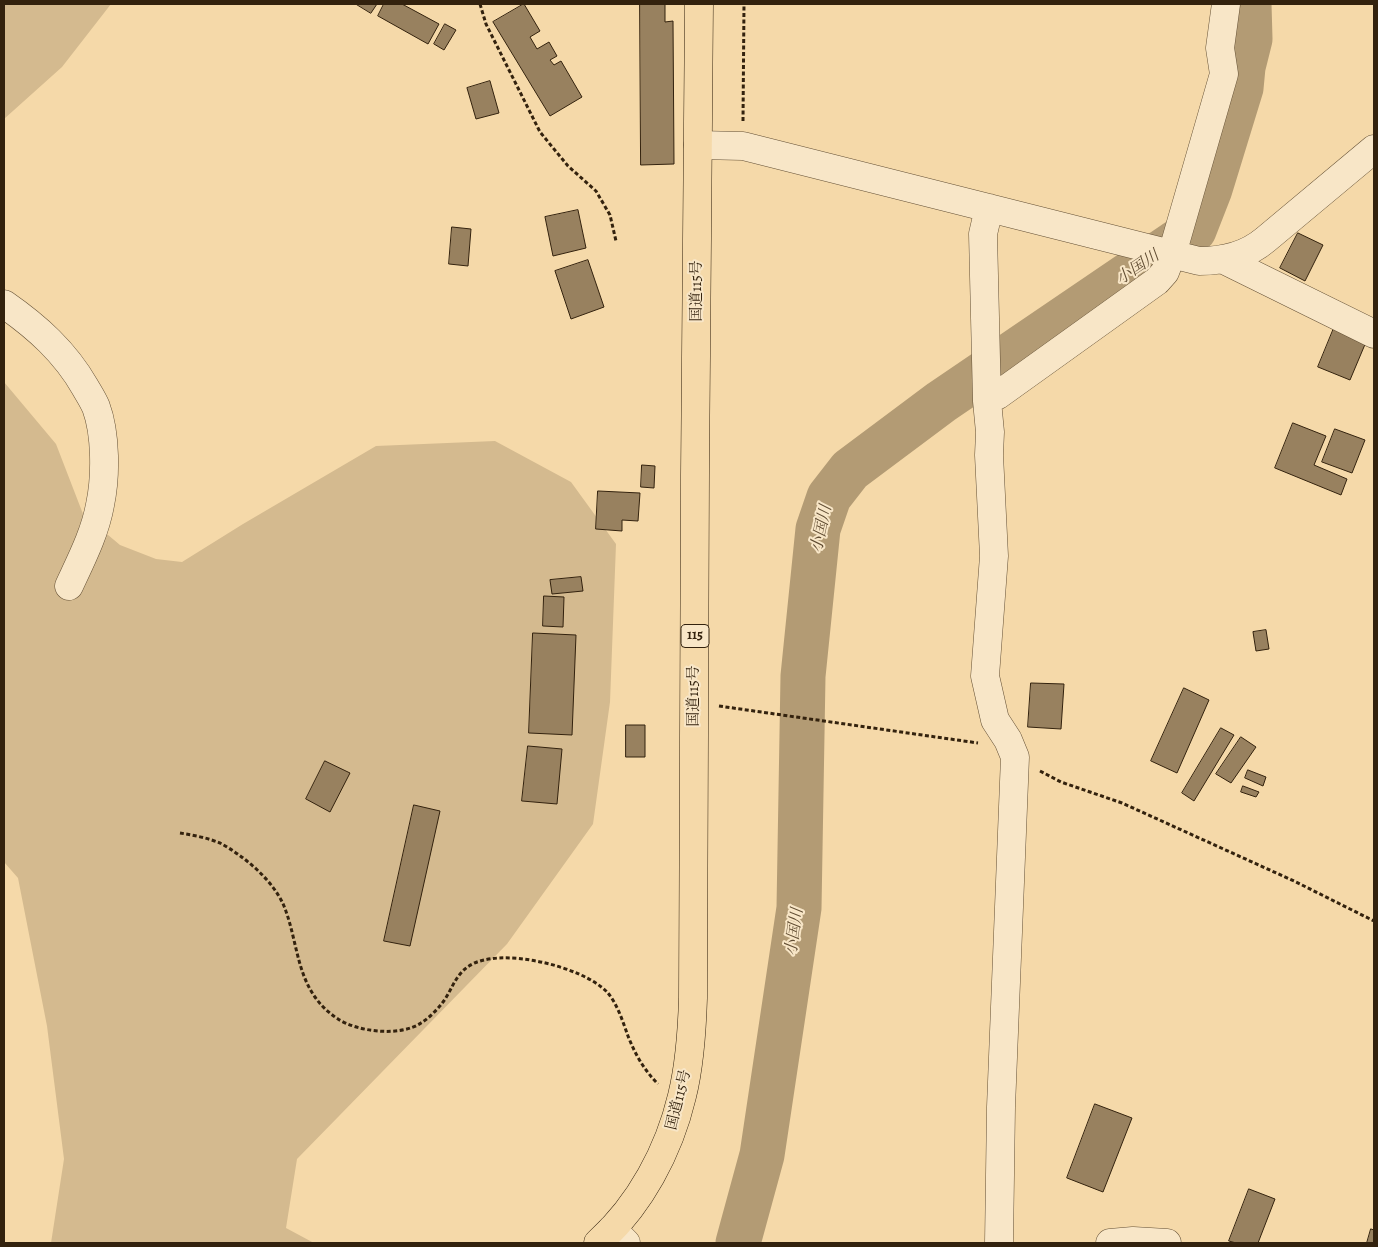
<!DOCTYPE html>
<html>
<head>
<meta charset="utf-8">
<style>
	body { margin:0 }
	#map { position:relative; width:1378px; height:1247px; overflow:hidden; background:#f5d9a9; font-family:Alegreya,serif }
	canvas { display:block }
	.frame { position:absolute; inset:0; border:5px solid #33220e; pointer-events:none }
</style>
</head>
<body>
<div id="map">
<canvas width="1378" height="1247"></canvas>
<div class="frame"></div>
</div>
<script>
const g = document.querySelector('canvas').getContext('2d');
g.lineJoin = 'round';
function fill(path, color) { g.fillStyle = color; g.fill(path, 'evenodd'); }
function strokePath(path, color, width, dash) { g.strokeStyle = color; g.lineWidth = width; g.lineCap = dash ? 'butt' : 'round'; g.setLineDash(dash || []); g.stroke(path); }
function write(font, color, halo, rows, align = 'center') {
  g.font = font + ' Alegreya,"Noto Serif JP",serif'; g.lineWidth = 4; g.setLineDash([]); g.textBaseline = 'middle'; g.strokeStyle = halo; g.fillStyle = color; for (const [text, x, y, turn = 0] of rows) {
    g.save(); g.translate(x, y); g.rotate((+turn || 0) * Math.PI / 180); g.textAlign = isNaN(turn) ? turn : align; if (halo) g.strokeText(text, 0, 0); g.fillText(text, 0, 0); g.restore();
  }
}
fill(new Path2D(`
	M4 4H111L62 67 4 119Z
	M4 382 56 444 83 514 120 545 156 559 182 562 243 524 376 446 495 441 571 482 616 544 610 702 593 824 507 944 297 1159 286 1228 314 1243H51L64 1159 47 1026 18 878 4 862Z`), '#d4ba8f');
strokePath(new Path2D(`
	M738 1243 762 1155 799 908 803 676 818 529 829 497 850 470 941 402 1194 230 1210 189 1241 88 1243 67 1250 39 1249 4`), '#b39b74', 45);
const building = new Path2D(`
	M356 4H377L371 13Z
	M384 4H402L439 24 428 44 378 16Z
	M524 4 540 31 530 37 537 49 549 42 557 56 550 60 554 65 561 61 582 97 550 116 493 22Z
	M640 4H665V22L673 21 674 164 641 165Z
	M445 24 456 30 444 50 434 44Z
	M490 81 499 113 476 119 467 88Z
	M578 210 586 248 553 256 545 217Z
	M452 227 471 229 468 266 449 264Z
	M1298 233 1323 245 1305 281 1280 268Z
	M588 260 604 307 571 319 555 271Z
	M1334 328 1366 342 1350 380 1318 367Z
	M1293 423 1326 436 1314 465 1347 479 1341 495 1275 468Z
	M1335 429 1365 440 1352 473 1322 462Z
	M642 465 655 466 654 488 641 487Z
	M598 491 640 493 638 521 622 520V531L596 529Z
	M581 577 583 591 552 594 550 580Z
	M544 596 564 597 563 627 543 626Z
	M1266 630 1269 649 1256 651 1253 632Z
	M533 633 576 635 572 735 529 733Z
	M1031 683 1064 684 1061 729 1028 727Z
	M1184 688 1209 700 1177 773 1151 761Z
	M626 725H645V757H626Z
	M1221 728 1234 735 1194 801 1182 793Z
	M1241 737 1256 747 1231 783 1216 774Z
	M528 746 562 749 557 804 522 801Z
	M325 761 350 773 330 812 306 799Z
	M1248 770 1266 777 1263 786 1245 778Z
	M1243 786 1259 792 1256 797 1241 792Z
	M414 805 440 811 410 946 384 941Z
	M1095 1104 1132 1118 1103 1192 1067 1178Z
	M1249 1189 1275 1199 1258 1243H1236L1229 1241Z
	M1371 1229 1374 1230V1243H1367Z`);
fill(building, '#98815f');
strokePath(building, '#33220e', 1);
const minor = new Path2D(`
	M698 145 743 146 1199 261C1223 261 1246 256 1265 240L1374 149
	M989 208 983 234 987 401 990 432 989 455 994 556 985 676 995 720 1008 740 1015 757 1001 1107 999 1243
	M1222 259 1374 334
	M4 304C37 327 65 352 85 387 89 394 93 400 96 407 106 434 106 477 100 505 95 533 81 560 69 586
	M987 401 998 395 1157 281 1165 272 1172 254 1224 74 1220 48 1226 4
	M612 1229 626 1243
	M1110 1243 1133 1241 1167 1243`);
const trunk = new Path2D(`
	M598 1243C640 1205 669 1151 682 1096 690 1064 692 1031 693 998L695 474 699 4`);
strokePath(minor, '#645035', 29);
strokePath(trunk, '#33220e', 29);
strokePath(new Path2D(`
	M480 4 486 24 540 132 568 166 596 191 610 215 616 241
	M743 121 744 4
	M719 706 978 743
	M1040 771 1061 782 1122 803 1294 881 1374 921
	M180 833C193 835 208 838 220 843 244 856 273 880 284 906 300 946 295 991 338 1019 358 1032 400 1037 421 1023 429 1018 437 1010 443 1002 452 990 455 975 469 966 499 946 582 966 607 992 617 1003 623 1022 628 1036 635 1054 644 1070 658 1084`), '#33220e', 3, [4, 2.5]);
strokePath(minor, '#f8e6c7', 28);
strokePath(trunk, '#f5d9a9', 28);
for (const [x, y, w] of [
	[695,636,28]
]) { const box = new Path2D(); box.roundRect(x - w / 2, y - 11.5, w, 23, 4); g.fillStyle = '#f8e6c7'; g.fill(box); strokePath(box, '#33220e', 1); }
write('bold 14px', '#33220e', null, [
	["115",695,636]
]);
write('15px', '#33220e', '#f8e6c7', [
	["国道115号",697,291,-90],
	["国道115号",694,696,-90],
	["国道115号",679,1100,-76]
]);
write('italic 16px', '#604c32', '#f8e6c7', [
	["小国川",1138,268,-34],
	["小国川",822,529,-78],
	["小国川",795,932,-82]
]);
</script>
</body>
</html>
